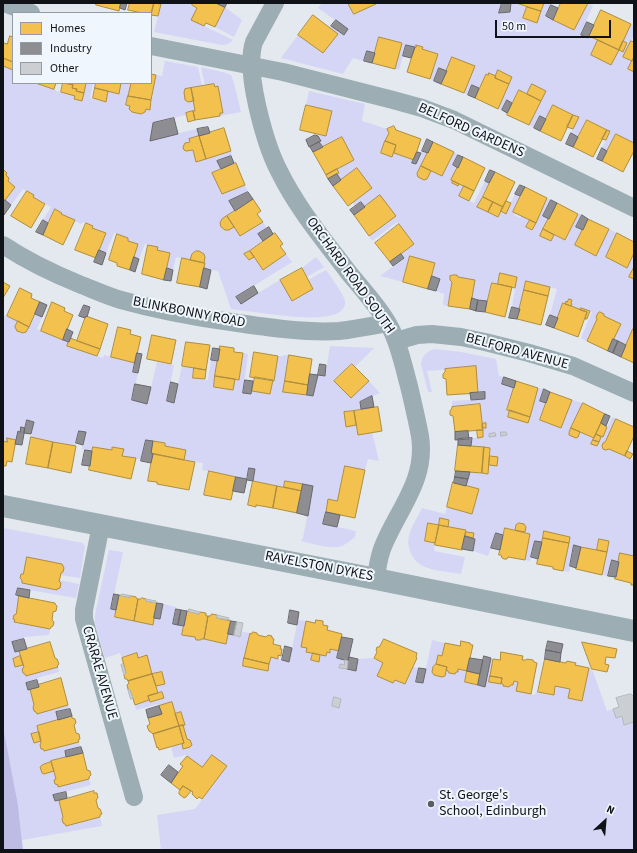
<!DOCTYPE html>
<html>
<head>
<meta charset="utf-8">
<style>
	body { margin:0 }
	#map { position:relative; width:637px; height:853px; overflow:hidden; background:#e3e9ef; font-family:"Source Sans 3",sans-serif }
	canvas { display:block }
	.frame { position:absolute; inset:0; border:4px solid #0f1317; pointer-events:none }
	.legend { position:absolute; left:12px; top:12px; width:140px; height:72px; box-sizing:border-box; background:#eff6fd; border:1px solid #959ba1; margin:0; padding:5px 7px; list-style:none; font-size:12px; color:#0f1317 }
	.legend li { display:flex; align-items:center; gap:8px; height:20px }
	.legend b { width:20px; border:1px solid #959ba1 }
	.north { position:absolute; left:585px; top:801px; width:40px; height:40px; -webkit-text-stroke:3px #eff6fd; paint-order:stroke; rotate:26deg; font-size:11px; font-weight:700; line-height:16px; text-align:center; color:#0f1317 }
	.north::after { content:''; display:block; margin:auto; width:14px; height:18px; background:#0f1317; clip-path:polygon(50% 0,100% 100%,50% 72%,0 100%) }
	.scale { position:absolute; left:495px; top:20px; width:116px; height:18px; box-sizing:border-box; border:2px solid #0f1317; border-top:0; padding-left:5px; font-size:12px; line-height:14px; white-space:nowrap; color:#0f1317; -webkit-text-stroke:3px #eff6fd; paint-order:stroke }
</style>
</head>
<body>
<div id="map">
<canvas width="637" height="853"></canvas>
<div class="frame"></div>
<ul class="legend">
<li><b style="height:11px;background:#f2c14e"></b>Homes</li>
<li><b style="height:11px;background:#8d8d92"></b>Industry</li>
<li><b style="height:11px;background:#cbcfd4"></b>Other</li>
</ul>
<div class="north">N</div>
<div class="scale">50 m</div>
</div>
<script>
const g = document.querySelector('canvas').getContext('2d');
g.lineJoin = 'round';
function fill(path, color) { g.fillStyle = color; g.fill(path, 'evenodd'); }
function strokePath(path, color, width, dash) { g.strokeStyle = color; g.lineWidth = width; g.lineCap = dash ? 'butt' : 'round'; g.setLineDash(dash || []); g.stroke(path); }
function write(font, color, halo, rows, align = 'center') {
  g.font = font + ' "Source Sans 3",sans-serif'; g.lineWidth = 4; g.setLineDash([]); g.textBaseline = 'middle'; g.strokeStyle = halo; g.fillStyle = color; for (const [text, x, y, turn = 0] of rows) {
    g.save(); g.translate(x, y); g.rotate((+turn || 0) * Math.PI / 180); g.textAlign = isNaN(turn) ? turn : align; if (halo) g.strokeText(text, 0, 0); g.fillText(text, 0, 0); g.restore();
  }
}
fill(new Path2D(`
	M155 3H193L192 5 197 8 192 20 233 40 228 44 222 45 154 32 161 4Z
	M322 3H348L354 14 375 3H483L493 4V3H502L500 13 509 12 511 3H517L527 7 523 18 537 23 544 3H549V4L551 5 546 16 574 30 588 3 593 6 586 21 587 22 581 35 588 38 589 36 598 40 591 55 611 65 619 50 627 43 623 41 631 24 634 26V35L624 57 632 61 628 69 634 72V143L616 134 607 151 602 148 610 131 587 120 578 137 571 133 578 117 553 105 546 119 540 116 534 128 529 125 546 91 527 94 519 90 512 103 507 100 502 110 498 109 512 77 498 70 496 76 490 73 488 75 486 74 479 88 472 85 468 95 464 93 474 66 453 57 447 71 434 81 430 79 438 54 422 49 423 47 417 45 416 47 406 45 399 70 395 69 402 43 379 37 375 53 367 51 364 61 353 58 343 74 281 58 298 35 323 53 337 34 330 28 331 26 344 35 348 29 318 8Z
	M225 7 242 20 234 37 215 27Z
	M165 61 198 67 202 86 186 89 184 92 185 100 188 102 194 101 195 111 186 113V115L153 123 150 140 197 129 199 136 185 143 183 147 184 150 186 151 193 150 196 162 231 151 232 156 217 161 221 169 213 173 221 194 245 185 248 192 230 201 235 211 221 221C219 226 221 230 227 230L234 227 241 236 263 222 267 228 258 234 263 241 245 254 248 260 254 257 263 270 286 254 292 262 236 297 240 304 280 280 292 301 313 289 308 280 326 270C330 276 345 295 345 302 346 326 282 315 268 314 256 312 244 311 231 309L218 271 204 268 205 257C203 252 196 248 192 254 191 254 190 259 190 260L176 257 173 270 167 268 170 253 157 250V247L145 244 139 259 134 257 138 244 128 241V238L114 233 106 253 99 250 106 233 92 228 93 226 83 222 81 224 61 214 62 212 55 209 48 223 43 220 51 207 33 197V195L23 189 11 205 5 200 15 187 8 181 9 178 6 175 7 173 3 169V66L13 70V83H36L56 90V91L75 96 74 99 81 101 86 83H93L90 98 105 102 108 91 118 94 121 83H131L126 105 130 106 132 112 141 114 145 112 146 109 150 110 156 75 162 76Z
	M201 67 226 73 231 75 234 83 241 112 220 116V113H223L217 86H205Z
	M309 91 365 104 362 119V121L387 129 389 133 381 152 392 157 394 153 414 160 413 163 416 164 422 151 428 153 417 174 419 177 424 180 427 179 431 171 442 176 454 152 458 155 453 165 458 168 452 180 453 181 452 183 458 186 459 184 464 186 469 201 474 203 485 181 489 183 478 207 498 217 501 211 506 213 515 194 520 196 513 212 515 213 514 215 520 218 521 216 530 220 526 227 532 230 547 198 551 200 543 216 549 219 541 236 551 241 554 235 566 240 578 214 582 215 576 227 583 230 575 245 596 255 609 229 617 233 606 257 627 268 634 253V267L629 277 634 279 633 283H634V330L626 345 613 339 604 314 597 319 587 341 581 338 592 312 581 308 580 310 571 306 572 304 571 303 572 300 569 299 567 302 566 301 558 318 550 315 557 289 526 281 520 309 512 307 517 277 500 273 498 284 491 283 487 301 472 298 475 280 458 277 457 275H453L450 277V280L452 282 448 306 443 305 444 294 436 291 440 279 432 276 435 263 410 256 403 282 380 276 404 258 401 254 413 243 397 222 372 241 369 236 396 216 365 207 361 202 355 206C348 196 344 184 337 174L339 173 337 169 354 160 342 137 323 147 319 142 321 141 317 134 326 136 332 111 306 105Z
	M316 257 324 267 307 277 302 268Z
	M35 314 42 317 37 329 69 342 68 346 103 358 104 355 135 363 133 372 138 373 132 400 147 404 157 362 174 365 167 401 174 402 182 366 194 368 193 378 208 380 211 360 218 361 214 387 233 390 235 379 239 380 243 353 248 354 243 393 251 394 253 377H255L252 391 270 394 273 380H274L278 356H283L284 355H289L284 392 313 396 318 375 325 376 330 346 374 348 355 367 352 364 334 380 351 398 369 381 380 393 360 402 361 409 344 413 346 427 356 425 358 435 372 432 379 461 368 459 365 470 345 466 337 501 328 499 323 524 356 531 355 537C351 540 346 544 342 546 331 550 312 543 301 541L303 538 313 486 285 481 284 487 253 481 255 470 249 468 247 479 202 470 203 463 184 460 186 450 165 446V443L146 440 142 460 122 456 123 449 112 447V450L94 447 92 451 82 449 85 432 79 431 75 446 31 437 34 422 27 420 25 428 21 427 20 432 18 431 16 440 7 438V442L3 441V315L18 321 17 331 23 333 26 332Z
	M434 349 461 352 496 359 499 376 504 377 502 384 514 388 507 409 528 423 538 388 544 389 540 401 546 403 540 420 561 428 572 400 583 403 569 433V435L578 437 580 432 594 438 592 444 597 446 601 437H603L612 417 616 419 605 442 603 443 602 446 603 449 606 450 609 449 634 461V556L619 562 612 561 608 576 602 575 609 541 600 539 597 550 574 545 569 572 563 571 570 537 544 532 542 542 535 541 530 561 525 560 530 534 525 532 526 527 524 524 519 523 516 525 515 530 505 528 503 535 496 533 488 556 473 551 475 539 473 538 474 533 466 532V530L448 527 449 520 440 518 439 525 428 523 425 541 435 543 434 551 465 557 461 574C451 572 434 571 425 567 413 562 406 548 409 536 411 526 418 517 422 508L445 514 447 507 472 514 479 489 466 486 470 472 488 474 489 465 497 466 498 457 490 456V448L471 446 472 438 483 437 482 428 486 423 482 424 480 404 452 407V401L485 399V392L478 393 475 367 427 371 432 392H428L421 364C422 356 426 352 434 349Z
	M3 528 83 543 85 546 80 578 60 575 61 573 63 572 64 568 62 564 27 558 23 574 21 575 20 578 22 580V583L57 590 59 580 79 584 76 598 18 588 16 595 19 596 16 614 14 615 13 618 15 620V622L50 629 49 635 24 637V639L13 642 19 651 20 656 13 659 15 667 23 665 24 667 22 669 23 673 25 674 26 676 58 667 59 672 37 678V680L26 683 28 690 30 689 34 705 33 707 34 711 36 712 37 714 68 705 69 709 56 712 58 720 37 726 39 732 31 734 34 743 41 741V743L40 745 41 748 43 749 44 751 79 742 80 747 65 751 66 757 42 765 40 767 42 773 44 774 54 771 56 779 54 781 55 784 58 785 59 787 89 779 91 785 53 795 55 801H59L63 817 62 819 63 823 65 824 66 826 100 817 102 826 22 840 18 805 3 726Z
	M109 550 123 552 111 609 116 610 115 617 153 625 154 618 163 604 176 607 173 624 184 626 182 634 195 637 196 640H200L202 639 226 643 228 634 240 637 241 632 250 633 243 666 267 671 271 657 289 662 298 620 306 621 301 647 307 648 306 652 313 653 311 660 319 662 320 655 326 656 327 652 330 653V649L339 651 337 658 345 660 344 665 340 664 339 668 355 671 358 659 374 658 383 663 377 676 393 683 395 680 405 684 413 667 419 668 416 682 423 683 432 640 445 643 442 656 438 655 436 664 433 667 432 672 434 675 442 677 445 676 446 670 448 671 449 673 454 674 456 672H458V669L467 671 465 682 485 687 491 658 493 659 489 682 501 684V683L503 684V686L509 687 511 685H513L514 681 518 682 517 691 535 695 536 692 553 695 555 686 570 689 568 698 582 701 589 668 592 669 607 711 613 709 616 718 622 716 624 725 634 722V850H161L157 815 195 809 227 766 212 755 202 767 186 755 174 758 171 747 182 744 184 749 190 747 191 745 190 740 187 739 183 725 185 724 181 712 175 714 159 706 158 704 136 710 135 705 149 700 150 702 164 698 162 692 158 693 156 686 165 684 162 672 152 674 147 655 138 658 136 653 122 658 120 653 105 658 95 623V615Z`), '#d5d5f6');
fill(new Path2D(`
	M3 726 18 805 23 850H3Z`), '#bebce5');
const homes = new Path2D(`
	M96 3H121L119 11 96 5Z
	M130 3H154L151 15V13H142L128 10Z
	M154 3 161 4 158 16 151 15Z
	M193 3H216L225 7 215 27 206 23 204 26 191 20 197 8 192 5Z
	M348 3H375L376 4 354 14Z
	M517 3H544L541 11Z
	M561 3H588L574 30 553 20Z
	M527 7 541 11 537 23 523 18Z
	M601 10 631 24 619 50 589 36Z
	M313 15 338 34 323 53 298 35Z
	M10 36 13 37V62L3 58V45L4 43 7 44Z
	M379 37 402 43 395 69 372 63Z
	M598 40 619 50 611 65 591 55Z
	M623 41 627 43 623 52 619 50Z
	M631 41 634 42V60L633 59 632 61 623 57Z
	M416 45 423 47 422 49 438 54 430 79 407 72 415 47H416Z
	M452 57 475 66 464 93 441 84Z
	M3 58 13 62V70L3 66Z
	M633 59 634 60V72L628 69Z
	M498 70 512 77 509 84 495 78Z
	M489 73 496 76 495 78 509 84 498 109 475 98 486 74 488 75Z
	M151 74 156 75 151 100 128 96 131 83H151Z
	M36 83H56L54 89Z
	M63 83 73 85 72 88 77 89 76 91 84 93 82 101 74 99 75 96 61 92Z
	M67 83H86L84 93 76 91 77 89 72 88 73 85Z
	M96 83H121L119 94 95 88Z
	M214 84 215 87 218 86 223 113H220V116L195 120 193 111H195L191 88Z
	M532 84 546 91 541 101 527 94Z
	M95 88 108 91 106 102 93 98Z
	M191 88 194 101 188 102 185 100 184 92 185 89Z
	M519 90 541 101 529 125 507 115Z
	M128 96 151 100 150 110 146 109 145 112 141 114 132 112 129 109 130 106 126 105Z
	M306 105 332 111 326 136 300 130Z
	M553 105 573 115 561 141 540 131Z
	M193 111 195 120 188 122 186 113Z
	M573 115 579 117 573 129 567 127Z
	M587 120 607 130 593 157 573 147Z
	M394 126 396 130 421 139 414 160 394 153 396 145 385 141 389 133 387 129Z
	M224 128 231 151 206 159 199 136Z
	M607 130 610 131 606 140 602 139Z
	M616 134 634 143V151L623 172 602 161Z
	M199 136 206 159 196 162 193 150 186 151 184 150 183 147 185 143 190 142 189 139Z
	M342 137 354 160 326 175 313 152Z
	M385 141 396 145 392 157 381 153Z
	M433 142 454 152 442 176 421 166Z
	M463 157 485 168 474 191 451 180Z
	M236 163 245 185 222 194 212 173Z
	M421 166 431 171 427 179 424 180 418 177 417 174Z
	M357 168 372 188 348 206 333 186Z
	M3 169 7 173 6 175 9 178 8 181 15 187 3 203Z
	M337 169 339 173 328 179 326 175Z
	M495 172 515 182 503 207 483 197Z
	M453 181 459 184 458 186 452 183Z
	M464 186 474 191 469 201 459 196Z
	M525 187 547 198 536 223 513 212Z
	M27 191 34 195 33 197 45 204 31 228 11 216Z
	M380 195 396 216 369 236 354 215Z
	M483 197 493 202 488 212 477 207Z
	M253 199 261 211 257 214 263 222 240 236 227 216Z
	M506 201 511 203 506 214 501 211Z
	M493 202 503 207 498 217 488 212Z
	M557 203 578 214 565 240 543 229Z
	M55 209 62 213 61 214 75 220 63 245 43 235Z
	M227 216 234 227 229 230H225L221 227 220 223 222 219Z
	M588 219 609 229 596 256 575 245Z
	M530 220 536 223 532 230 526 227Z
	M86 223 93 226 92 228 106 233 96 258 75 250Z
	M399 224 414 244 390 262 375 243Z
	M543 229 554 235 551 241 540 236Z
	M275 233 283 244 280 246 286 254 263 270 250 251Z
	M617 233 634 242V253L627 268 606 257Z
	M117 234 128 238V241L138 244 130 270 117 266V263L109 260Z
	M148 245 158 247 157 250 170 253 164 280 142 274Z
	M196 251H199L204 254 205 257 204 263 190 260 192 254Z
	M250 251 254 257 249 260 244 254Z
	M410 256 435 263 428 289 403 282Z
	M182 258 205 263 200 287 177 283Z
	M634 267V279L629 277Z
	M302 268 313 289 292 301 280 280Z
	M500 273 517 277 515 288 498 284Z
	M453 275H457L458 277 475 280 470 309 448 306 452 282 450 280V276Z
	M526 281 550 287 548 296 524 290Z
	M3 282 10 286 3 298Z
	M492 283 512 287 505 317 485 312Z
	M20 288 32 294 31 298 40 302 29 327 7 316Z
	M524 290 548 296 541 325 517 319Z
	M569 299 572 300 571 303 572 304 571 306 565 304 566 301 567 302Z
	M52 302 65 308 64 311 73 315 63 340 41 331Z
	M563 303 587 312 578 337 554 328Z
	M581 308 590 311 587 319H585L587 312 580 310Z
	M600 312 604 314V316L621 324 608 351 587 341 597 319 596 317 598 313Z
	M86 316 108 324 100 349 77 341Z
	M18 321 29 327 26 332 23 333 17 331 15 327Z
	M118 327 131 330 130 334 141 337 135 363 111 357Z
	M633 329 634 330V363L621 357Z
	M152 335 176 340 171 364 147 359Z
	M70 338 100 349 97 356 67 346Z
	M186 342 210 345 206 370 182 366Z
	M220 346 234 348V352L243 353 239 380 215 376Z
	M254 352 278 356 274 381 250 377Z
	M289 355 312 359 308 385 285 381Z
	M352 364 369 381 351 398 334 381Z
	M476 366 478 393 447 395 446 379 443 378V374L445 372V369Z
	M194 368 206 370 205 379 193 378Z
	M215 376 235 379 233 390 214 387Z
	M255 377 273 380 270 394 252 391Z
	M285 381 308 385 307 395 283 392Z
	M516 381 538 388 530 417 507 410Z
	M550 392 572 400 561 428 540 420Z
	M583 403 605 414 594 438 571 428Z
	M480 404 483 430 455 432 453 416 450 415V411L452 408V407Z
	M378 407 382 431 358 435 354 411Z
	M510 410 530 417 528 423 508 417Z
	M354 411 356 425 346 427 344 412Z
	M616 419 634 427V436L625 456 609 449 606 450 603 449 602 446 603 443 605 442Z
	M486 423V428H482V424Z
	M601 423 607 427 603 437 596 434Z
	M571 428 580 432 578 437 576 438 569 435V433Z
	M477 430H483V437L478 438Z
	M596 434 601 437 599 442 593 440Z
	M31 437 53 442 48 468 26 464Z
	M7 438 16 440 12 462 7 461 6 466H3V441L7 442Z
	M593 440 599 442 597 446 591 444Z
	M153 441 165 443V446L186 450 184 460 151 453Z
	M53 442 76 446 71 473 48 468Z
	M458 445 484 447 482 473 455 471Z
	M93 447 112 450V447L124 449 122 456 136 458 131 479 89 470Z
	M484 447 490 448 488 474 482 473Z
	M627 451 633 454 630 459 625 456Z
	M153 454 195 462 189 490 157 484V482L148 481Z
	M490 456 498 457 497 466 489 465Z
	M345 466 365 470 355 518 326 512 328 499 337 501Z
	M209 471 236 477 231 500 204 495Z
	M253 481 277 486 273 508 256 505V507L248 505Z
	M285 481 303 484 302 491 284 487Z
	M453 482 479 489 472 514 447 507Z
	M277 486 302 491 297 513 273 508Z
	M440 518 449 520 448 527 439 525Z
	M428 523 439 525 435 543 425 541Z
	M519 523 524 524 526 527 525 532 515 530 516 525Z
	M439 525 466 530 462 550 435 545Z
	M505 528 530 534 525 560 508 557 507 559H504L502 558 501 555H499Z
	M544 531 570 537 569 543 543 538Z
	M466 532 474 533 473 538 465 536Z
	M543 538 569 543 563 571 553 569V567L537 564Z
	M599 539 609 541 607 552 597 550Z
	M581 547 607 552 602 575 576 569Z
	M620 553 634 556V585H631V583L615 579Z
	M27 557 62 564 64 568 63 572 61 573 60 578 59 581 61 583 60 588 57 589V590L22 583V580L20 578 21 574H23Z
	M119 595 130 597 132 596 136 597 137 599H138L134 621 115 617Z
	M19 596 55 603V604L57 606 56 611 53 612 52 620 54 622 53 626 51 627 50 629 14 622 15 620 13 619 14 615 16 614Z
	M142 598 146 599V601L157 603 153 625 134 621 138 599H140Z
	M187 611 199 614 200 612 206 613V616H208L204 639H202L200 640H196L195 637 182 635Z
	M212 614 217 615V618L231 621 226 644 204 639 208 616H210Z
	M316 620 323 621V625L328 626 327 630 342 634 339 651 330 649V653L327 652 326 656 306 652 307 648 301 647 306 621 315 623Z
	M253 632 257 633 258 635 266 637 268 635 272 636V638L274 639 273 644 281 646 280 649H282L281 656 278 655V659L271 657 269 664 244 658 250 633 251 634Z
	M384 639 417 653 416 657 417 658 405 684 395 680 393 683 377 676 383 663 374 658 377 652 376 650 377 647H379Z
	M461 641 470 643 471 645H473L467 671 458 669V672H456L455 674 449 673 448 671 446 670 447 667 436 664 438 655 442 656 445 643 460 646Z
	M50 642 55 658 57 659 59 664 57 666 58 667 26 676 25 674 23 673 22 669 24 667 19 651Z
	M582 642 617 649 615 658 606 657 605 664 609 665 607 672 592 669Z
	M501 652 523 656 522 660H526L527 659 533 660 534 662 537 663 531 694 516 691 518 682 514 681 513 685H511L509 687 503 686V684L501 683 502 678 490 676 493 659 500 660Z
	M137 653 138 658 147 655 152 674 128 681 127 679H125L124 675 126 673 122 658Z
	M313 653 320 655 319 662 311 660Z
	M20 656 23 665 15 667 13 659Z
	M244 658 269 664 268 671 243 666Z
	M545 659 566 663 567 661 576 663 575 665 589 668 582 701 568 698 570 689 555 686 554 695 538 692Z
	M436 664 447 667 445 676 442 677 434 675 432 672 433 667Z
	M467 671 480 674 478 685 465 682Z
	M162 672 165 684 156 686 152 674Z
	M152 674 158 693 148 696 149 700 135 705 130 690 128 689 127 685 129 683 128 681Z
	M490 676 502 678 501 684 489 682Z
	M61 678 68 705 37 714 36 712 34 711 33 707 34 705 30 689 39 687 38 685Z
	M162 692 164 698 150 702 148 696Z
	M172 702 179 726 153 734 152 733 149 731 147 726 150 724 148 718 162 714 159 706Z
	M181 712 185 725 179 726 175 714Z
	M72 716V718L75 719 76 723 74 725 76 733 79 734 80 739 78 740 79 742 44 751 43 749H41L40 745 41 743 37 726Z
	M183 725 187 739 190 740 192 745 190 747 183 749 182 744 184 743 179 726Z
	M179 726 184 743 159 750 158 747 157 748 153 734Z
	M39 732 41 741 34 743 31 734Z
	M83 753 87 770 90 771 91 775 89 777V779L58 787V785L55 784 54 780 56 779 51 761Z
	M212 755 227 766 202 799 199 797 197 799 192 794 193 792 183 786 180 790 171 783 183 766 180 764 187 756 202 767Z
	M51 762 54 771 44 774 42 773 40 767 42 765Z
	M183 786 191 791 186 797 184 798 179 794V792Z
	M94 791V793H97L98 798 96 800 98 808 100 809 102 814 100 815V817L66 826 65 824 63 823 62 819 63 817 59 801Z`);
fill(homes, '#f2c14e');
strokePath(homes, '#ae8d3e', 1);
const industry = new Path2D(`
	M121 3H127L125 10 120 8Z
	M216 3H227L225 7Z
	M502 3H511L510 12 499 13Z
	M551 5 558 8 553 20 546 16Z
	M336 20 348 29 344 35 331 26Z
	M587 22 594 25 588 38 581 35Z
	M406 45 415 47 411 58 403 56Z
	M367 51 375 53 372 63 364 61Z
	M439 68 447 71 441 84 434 81Z
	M472 85 479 88 475 98 468 95Z
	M507 100 512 103 507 113 502 110Z
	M540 116 546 119 540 131 534 128Z
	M174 118 178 134 150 141 153 123Z
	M208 127 210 133 199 136 197 129Z
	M571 133 578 137 573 147 566 144Z
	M315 135 318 136 321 141 309 147 306 140Z
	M427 139 433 142 428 153 422 151Z
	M319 142 323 147 313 152 310 147Z
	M602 148 607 151 602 161 597 159Z
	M417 152 421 153 416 164 412 163Z
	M458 155 463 157 458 168 453 165Z
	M231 156 234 163 221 169 217 161Z
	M490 170 495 172 489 183 485 181Z
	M337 174 341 180 333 186 328 179Z
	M520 185 525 187 520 196 515 194Z
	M248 192 253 199 235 211 229 201Z
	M5 200 11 205 4 215 3 203Z
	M551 200 557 203 549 219 543 216Z
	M361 202 365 207 354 215 350 210Z
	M582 215 588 219 583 230 576 227Z
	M43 220 48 223 43 235 36 232Z
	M269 227 273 234 263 241 258 234Z
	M99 250 106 253 102 265 94 262Z
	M401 254 404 258 393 266 390 262Z
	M134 257 139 259 135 272 130 270Z
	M167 268 173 270 171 281 164 280Z
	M204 268 211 270 207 289 200 287Z
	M432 276 440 279 436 291 428 289Z
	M254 286 258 293 241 304 236 297Z
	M472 298 478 300 476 311 470 309Z
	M478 300 487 301 485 312 476 311Z
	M40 302 47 305 42 317 35 314Z
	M84 305 90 307 87 317 86 316 85 318 79 316Z
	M512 307 520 309 517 319 509 318Z
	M550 315 558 318 554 328 546 325Z
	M67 329 73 332 69 342 63 340Z
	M613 339 618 341 613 353 608 351Z
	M618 341 626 345 621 357 613 353Z
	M213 348 220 349 218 361 211 360Z
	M137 353 142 354 138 373 133 372Z
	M320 364 326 365 325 376 318 375Z
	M310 374 318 375 313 396 307 395Z
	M504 377 516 381 514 388 502 384Z
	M245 380 253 381 251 394 243 393Z
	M171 382 178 384 174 403 167 401Z
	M135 384 151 387 147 404 132 400Z
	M544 389 550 392 546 403 540 401Z
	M485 392V399L471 400 470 393Z
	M372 396 374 407 361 409 360 402Z
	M605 414 610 416 606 426 601 423Z
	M27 420 34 422 31 434 24 433Z
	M21 427 25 428 22 445 15 444 18 431 20 432Z
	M79 431 86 432 83 445 76 443Z
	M468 431 469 439 455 440V432Z
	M472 438 471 446 458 445V439Z
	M146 440 153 441 151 453 153 454 151 463 141 461Z
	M85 450 92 451 90 466 82 465Z
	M249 468 255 469 253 481 247 480Z
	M456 471 470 472 468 479 455 477Z
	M236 477 247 479 244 493 233 491Z
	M455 477 468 479 466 486 454 483Z
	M303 484 313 486 308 516 297 513Z
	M326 512 340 515 337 527 323 524Z
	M496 533 503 535 500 550 491 548Z
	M465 536 475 539 473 551 462 549Z
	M535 541 542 542 538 559 531 557Z
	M574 545 581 547 576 568 570 566Z
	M612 560 619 562 616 577 608 576Z
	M18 588 30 590 29 598 16 595Z
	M114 594 119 595 116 610 111 609Z
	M157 603 163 604 160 619 154 618Z
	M176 609 181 610 178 625 173 624Z
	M181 610 187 611 184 626 178 625Z
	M290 610 299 612 297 625 288 623Z
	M231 621 237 622 234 635 228 634Z
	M342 637 353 639 348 661 337 658Z
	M24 639 27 649 15 652 12 642Z
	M548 641 563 644 561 653 546 650Z
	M285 646 292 648 289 662 282 660Z
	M546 650 561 653 560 662 545 659Z
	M484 656 491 658 485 687 478 685Z
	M349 657 358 659 356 671 347 669Z
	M470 658 483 660 480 674 467 671Z
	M419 668 426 669 423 683 416 682Z
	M37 680 39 687 28 690 26 683Z
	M159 706 162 714 148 718 146 710Z
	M70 709 72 716 58 720 56 712Z
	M81 747 83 753 66 757 65 751Z
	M169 765 178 772 171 783 161 775Z
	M66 792 67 798 55 801 53 795Z`);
fill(industry, '#8d8d92');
strokePath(industry, '#67686d', 1);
const building = new Path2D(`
	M501 432H506L507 435 501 436Z
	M495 433 496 436 489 437V434Z
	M122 594 132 596 130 597H127L121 596Z
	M146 599 156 601V603L146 601Z
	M189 609 200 612 199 614 195 613 189 612Z
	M217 615 229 618V620L217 618Z
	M237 622 243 623 240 637 234 635Z
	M345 660 348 661 347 669 339 668 340 664 344 665Z
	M123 664 126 673 124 675 121 665Z
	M128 689 130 690 133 698 131 699Z
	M631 694 634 697V722L624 725 622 716 616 718 613 709 619 707 616 698Z
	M334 697 341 699 339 708 332 706Z`);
fill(building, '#cbcfd4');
strokePath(building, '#b3b7bc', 1);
strokePath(new Path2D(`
	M4 3 31 13
	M275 3 254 42C248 60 253 87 257 105 262 127 268 150 279 171 297 208 324 240 349 273 363 290 383 312 392 331 400 348 404 368 409 386 413 403 417 420 420 436 427 481 397 510 382 549 379 558 377 569 376 579
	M151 46 283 72 393 100 422 108 454 120 634 208
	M3 245C27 261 52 273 79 284 92 289 107 296 121 300 157 310 194 317 231 322 265 327 305 333 339 331 356 329 371 326 387 323
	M396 341 417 335 432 334 461 337 485 342 529 353 573 366 634 393
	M102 525 99 535 84 610V619L134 797`), '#9cadb4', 18);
strokePath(new Path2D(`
	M3 506 376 579 634 631`), '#9cadb4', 22);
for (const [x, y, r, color] of [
	[431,804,4,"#595e63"]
]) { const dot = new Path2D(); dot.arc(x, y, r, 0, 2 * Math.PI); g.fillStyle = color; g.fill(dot); strokePath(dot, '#eff6fd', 1.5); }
write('14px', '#0f1317', '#eff6fd', [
	["BELFORD GARDENS",471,131,24],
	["ORCHARD ROAD SOUTH",350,276,54],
	["BLINKBONNY ROAD",189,313,11],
	["BELFORD AVENUE",517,352,15],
	["RAVELSTON DYKES",319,567,11],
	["CRARAE AVENUE",99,673,74]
]);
write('14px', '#0f1317', '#eff6fd', [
	["St. George's",439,796],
	["School, Edinburgh",439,812]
], 'left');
</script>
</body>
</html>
